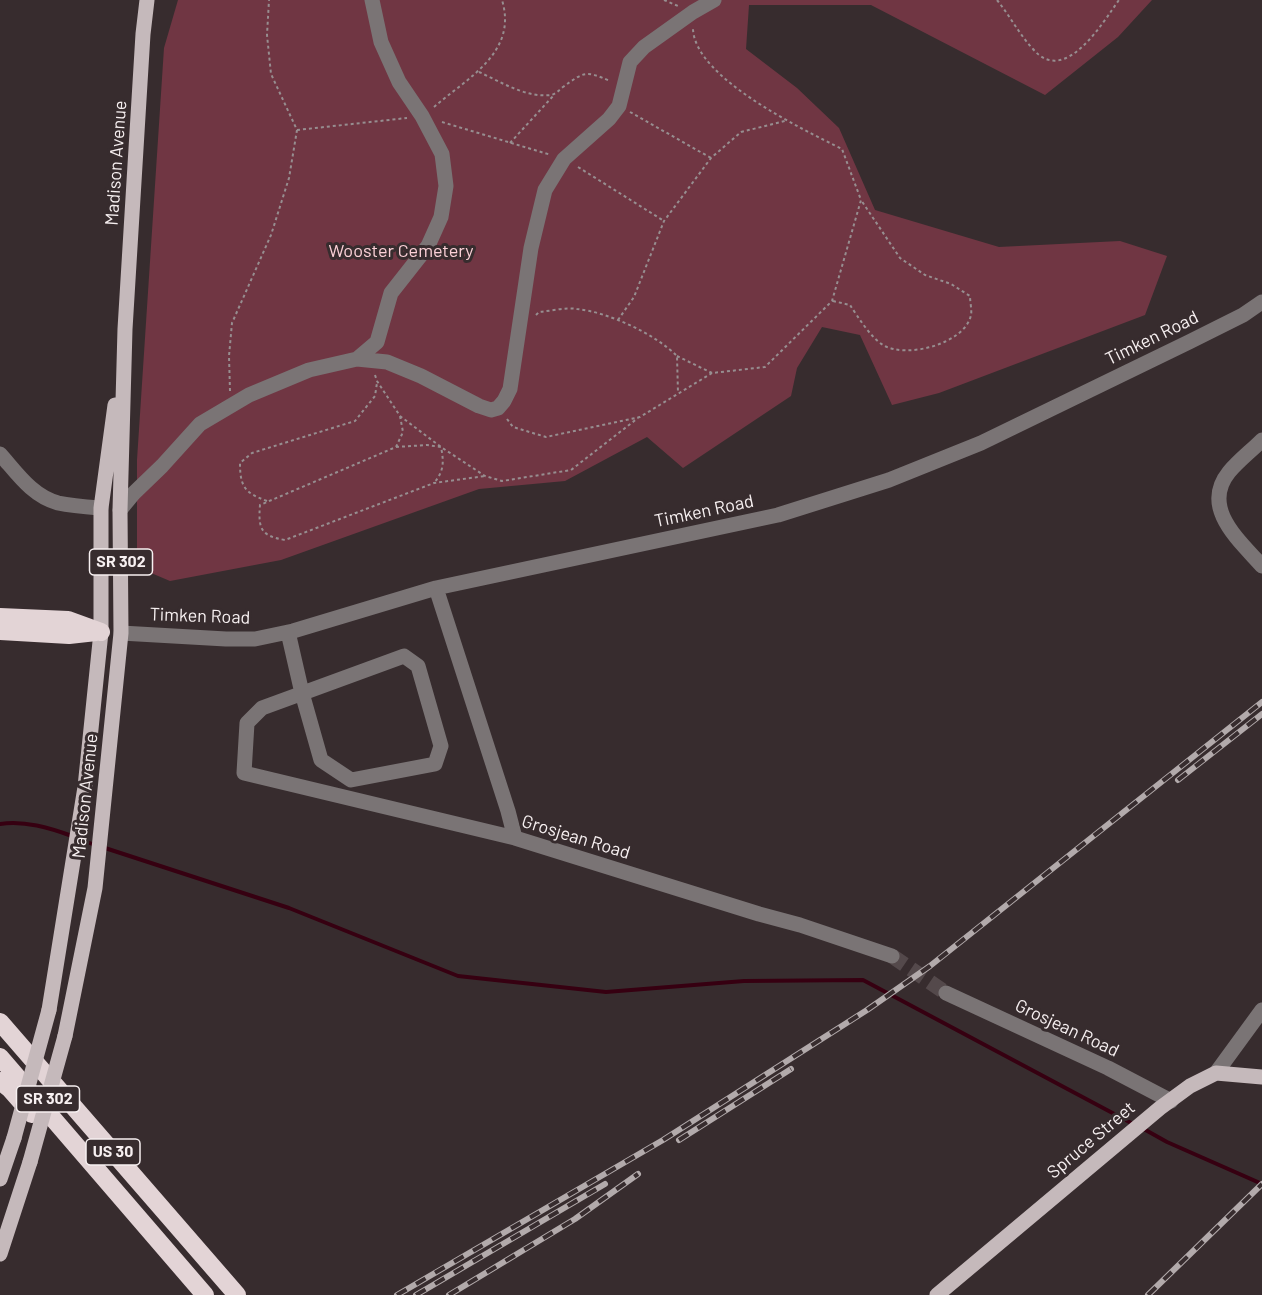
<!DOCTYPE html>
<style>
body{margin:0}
canvas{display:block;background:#372c2e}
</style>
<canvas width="1262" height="1295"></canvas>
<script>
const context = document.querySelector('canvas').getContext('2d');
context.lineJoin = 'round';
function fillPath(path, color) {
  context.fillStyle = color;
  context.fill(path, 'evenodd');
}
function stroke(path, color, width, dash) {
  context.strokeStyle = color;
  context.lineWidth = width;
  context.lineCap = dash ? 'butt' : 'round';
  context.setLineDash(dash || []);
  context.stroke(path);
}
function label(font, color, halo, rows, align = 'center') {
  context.font = font + ' Barlow,sans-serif';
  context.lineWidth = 6;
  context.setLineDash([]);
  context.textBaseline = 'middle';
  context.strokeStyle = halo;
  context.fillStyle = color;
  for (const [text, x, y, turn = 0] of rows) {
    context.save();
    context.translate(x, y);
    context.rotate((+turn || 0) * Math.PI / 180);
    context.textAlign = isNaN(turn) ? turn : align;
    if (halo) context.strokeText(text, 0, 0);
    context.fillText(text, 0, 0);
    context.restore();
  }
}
fillPath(new Path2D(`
 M178,0H1152L1118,37L1045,95L871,5H749L746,49L797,88L839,128L875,210L999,247L1120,241L1167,256L1145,315L939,393L892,405L860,335L822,327L797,368L791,396L683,468L647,437L565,481L479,489L281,560L170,581L137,567V460L164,48Z`), '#703643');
stroke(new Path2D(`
 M0,824C24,820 50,828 72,836
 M79,839L95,845
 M102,847L289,908L458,976L606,992L744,981L863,980L1135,1125
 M1142,1128L1167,1142L1262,1184`), '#360011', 4);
stroke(new Path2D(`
 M892,956L946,993`), '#54494b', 15, [15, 8]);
stroke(new Path2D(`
 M664,0L678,6
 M997,0C1010,16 1019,34 1033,49C1065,87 1103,22 1119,0
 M479,72C501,82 526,98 551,95C556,94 559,90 563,87C584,72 585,70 610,81
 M434,107C467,78 518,53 502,0
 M630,112L711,158
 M442,122L551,155
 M297,130L407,118
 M510,143L554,95
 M578,167L664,221
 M833,301L850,305C858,317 871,338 883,345C906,359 965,344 971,315C972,310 970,302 970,296L951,284L925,275L900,258L861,200
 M536,315L539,312C551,311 565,307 577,309C608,312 655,334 677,356L678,393
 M618,320L634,297L664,221L711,158L741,132L785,121
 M677,356L712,373
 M375,375L377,381L400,416L441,447L485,476L502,481L571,470L638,418
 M230,391L229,356L232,323L271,235L289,178L297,130L271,74L267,35L269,0
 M400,416L403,432L396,447L260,505C258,529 261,536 285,540L434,483L485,476
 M507,419L513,427L546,437L640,417L712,373L765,367L832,301L861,200L842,149C802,129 695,78 693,29
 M396,447L427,445L441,447C444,462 444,471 434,483
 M267,501C245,493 240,487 240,463L252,453L355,421L375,396L377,383`), '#978e90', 2, [3, 3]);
stroke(new Path2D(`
 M357,359L377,342L391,293L428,246L441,217L446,186L442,154L422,116L399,82L381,42L372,0
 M1262,440C1251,451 1238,461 1229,472C1200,508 1240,541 1262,566
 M0,454C17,473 32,496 58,503C72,506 87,507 101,508
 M120,510L134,493L162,466L200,424L249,395L309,370L357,359L387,362L421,376L479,406L491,410L498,408L504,401L510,389L531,248L545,190L564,159L609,119L619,106L630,62L644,47L693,12L714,0
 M436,588L508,811L515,838
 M288,632L302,693L321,760L351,780L435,764L441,746L418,666L404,656L262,708L247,723L244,773L515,838L759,914L800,925L892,956
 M121,633L226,639H255L293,631L436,588L778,515L889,480L981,443L1189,342L1243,315L1262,302
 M946,993L1108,1068L1171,1101
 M1216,1073L1262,1010`), '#7a7475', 15);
stroke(new Path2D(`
 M49,1010L85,787L101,632V508L115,405
 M65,1036L95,888L121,633L120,510L125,329L143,34L147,0
 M0,1179L14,1138
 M0,1254L30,1162
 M937,1295L1160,1108L1190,1086L1216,1073L1262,1077`), '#c5b9bb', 15);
stroke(new Path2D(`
 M0,617L68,620L101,632
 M0,631L69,635L96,632
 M0,1022L237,1295
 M0,1057L205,1295
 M0,1081L10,1089L32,1114`), '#e3d4d6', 18);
const rail = new Path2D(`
 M1178,780L1262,714
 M679,1140L791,1069
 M397,1295L663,1140L867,1010L930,966L1262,702
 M416,1295L605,1184
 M449,1295L575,1219L638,1174
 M1148,1295L1262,1184`);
stroke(rail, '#b2aaab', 6);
stroke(rail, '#372c2e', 4, [11]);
stroke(new Path2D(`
 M14,1138L49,1010
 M30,1162L65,1036`), '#c5b9bb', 15);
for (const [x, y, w] of [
 [121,562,63],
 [48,1099,63],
 [113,1152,54]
]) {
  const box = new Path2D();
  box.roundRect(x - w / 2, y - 13, w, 26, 4.5);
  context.fillStyle = '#372c2e';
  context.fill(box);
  stroke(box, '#f7f0f1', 1.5);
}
label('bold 16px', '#f7f0f1', null, [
 ["SR 302",121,562],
 ["SR 302",48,1099],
 ["US 30",113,1152]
]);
label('18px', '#f7f0f1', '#372c2e', [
 ["Madison Avenue",116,163,-86],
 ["Timken Road",1152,338,-26],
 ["Timken Road",704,511,-12],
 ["Timken Road",200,616,2],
 ["Madison Avenue",85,796,-84],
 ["Grosjean Road",576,837,17],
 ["Grosjean Road",1067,1028,25],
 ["Spruce Street",1091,1140,-40]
]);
label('18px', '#fcd1d8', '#372c2e', [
 ["Wooster Cemetery",401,251]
]);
</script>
